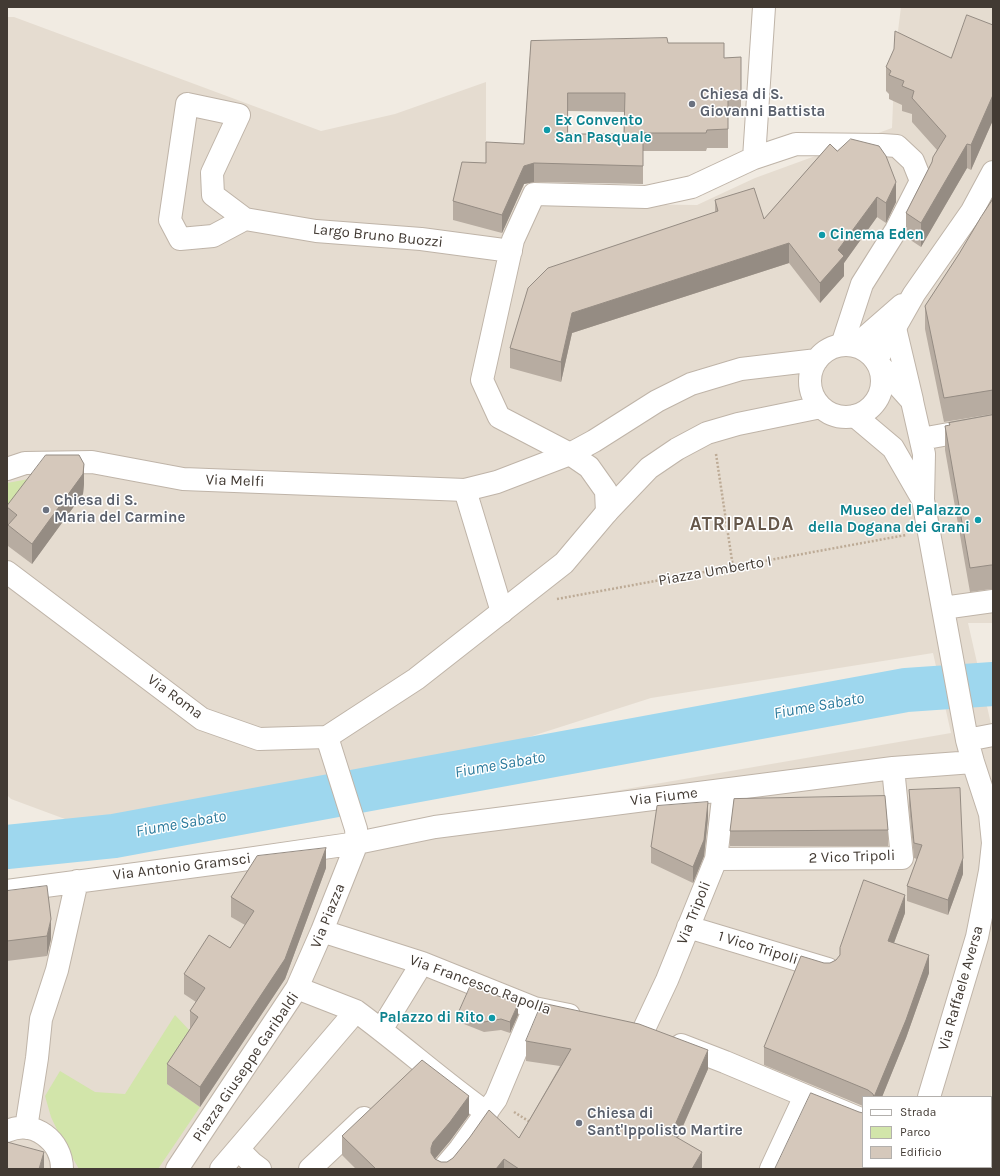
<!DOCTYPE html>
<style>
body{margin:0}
#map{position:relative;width:1000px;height:1176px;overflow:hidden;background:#f1ebe2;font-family:Karla,sans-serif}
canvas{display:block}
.frame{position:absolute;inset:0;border:8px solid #423a33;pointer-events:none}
.legend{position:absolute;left:862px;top:1096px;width:130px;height:72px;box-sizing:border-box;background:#fff;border:1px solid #b3b0ad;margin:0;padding:5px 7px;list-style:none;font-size:12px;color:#423a33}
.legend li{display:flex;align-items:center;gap:8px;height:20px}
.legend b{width:20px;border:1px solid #b3b0ad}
</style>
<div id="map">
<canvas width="1000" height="1176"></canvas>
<div class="frame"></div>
<ul class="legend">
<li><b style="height:5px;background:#fff"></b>Strada</li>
<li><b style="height:11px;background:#d2e5aa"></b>Parco</li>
<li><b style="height:11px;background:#d5c8bb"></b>Edificio</li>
</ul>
</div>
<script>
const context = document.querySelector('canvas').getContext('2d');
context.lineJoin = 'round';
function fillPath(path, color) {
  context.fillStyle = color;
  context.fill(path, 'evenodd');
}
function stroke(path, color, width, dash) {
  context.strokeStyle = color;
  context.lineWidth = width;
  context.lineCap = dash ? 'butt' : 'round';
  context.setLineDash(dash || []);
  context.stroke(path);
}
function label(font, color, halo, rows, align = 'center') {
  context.font = font + ' Karla,sans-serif';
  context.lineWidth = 3;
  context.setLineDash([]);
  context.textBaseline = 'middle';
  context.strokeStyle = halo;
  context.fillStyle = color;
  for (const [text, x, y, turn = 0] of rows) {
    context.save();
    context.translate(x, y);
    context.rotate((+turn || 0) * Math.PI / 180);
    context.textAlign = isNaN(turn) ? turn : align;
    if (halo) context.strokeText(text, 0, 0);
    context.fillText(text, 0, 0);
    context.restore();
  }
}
fillPath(new Path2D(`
 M901,7H993V623H968L991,724H993V1169H7V881L342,838L951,733L933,653L651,698L379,785L73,822L11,799L7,795V17H14L321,131L395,114L486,82V160L524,184V203L697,205L755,178L892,128L895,55ZM863,1097H991V1167H863Z`), '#e5dcd0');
fillPath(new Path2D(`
 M45,476L7,526V483Z
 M175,1015L190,1031L167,1084L200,1107L158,1169H79L60,1136L51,1117L45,1096L60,1071L95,1092L125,1094Z`), '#d2e5aa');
stroke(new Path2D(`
 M7,847L114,836L906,690L993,684`), '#9ed7ee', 44);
const minor = new Path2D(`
 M754,158L796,144L882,145L897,146L913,161L921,181L896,230L862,284L842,345
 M245,219L213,236L180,239L170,220L187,104L239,115L212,173L213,195L245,219L316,231L421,239L511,251
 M895,328L912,400
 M876,361L912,401L924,454L923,500L967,740L973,762L990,814L993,843L990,871L977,937L929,1097
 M855,416L893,448L923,500
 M921,439L993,426
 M465,490L502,612
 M607,512L606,491L589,467L570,454L499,417L482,380L513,240L534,194L646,197L692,187L754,158L764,7
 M943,608L993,601
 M967,740L993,735
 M716,859L902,858L893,768
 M7,891L234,861L357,843L435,827L893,768L973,762
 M688,927L828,969
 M322,931L422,963L534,1008L569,1015
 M356,1011C401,1044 442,1081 487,1113
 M381,1030L422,963
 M643,1031L667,980L716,859L724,790
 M681,1045L725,1062L863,1120
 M26,1128L37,1058L41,1019L57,970L77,881
 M7,1131C34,1119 62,1141 62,1169
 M238,1149L252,1163L260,1169
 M177,1169L297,988L322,931L357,843L356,829L327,737
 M221,1169L356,1011L297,988
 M310,1169L364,1118
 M443,1169L460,1149L496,1099L534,1008
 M771,1169L805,1096`);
const tertiary = new Path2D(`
 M810 381a36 36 0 1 1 72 0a36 36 0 1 1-72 0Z
 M855,346L902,305
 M876,361L914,294L972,211L993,172
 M7,469L25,463L92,462L183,479L465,490L497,482L570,454L594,441L657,401L691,384L741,369L817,360
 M7,572L202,719L259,739L327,737L416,679L564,563L607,512L649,468L677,449L707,433L738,424L821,407`);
stroke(minor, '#bfb4a8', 24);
stroke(tertiary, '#bfb4a8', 24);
stroke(new Path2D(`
 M716,454L733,567
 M557,599L906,535
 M514,1112L530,1122`), '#bdab96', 2.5, [2, 2]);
stroke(minor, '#fff', 22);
stroke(tertiary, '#fff', 22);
fillPath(new Path2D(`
 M993,25V120L971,170L967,168L921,247L906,237V213L932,162L937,150L912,122V114L902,111V105L889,99V94L886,91V67L951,58Z
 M531,41L668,43L724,58L741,57V114L728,115V148H707L706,151H643V184L534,182L524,184L502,233L453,220V201L486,163L524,144ZM568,111L625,112L624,134H568Z
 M830,144L896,202L886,223L877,217L844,263V276L820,303L789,263L572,333L561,382L510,368V348L715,212V200L764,219Z
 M993,199V414L944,422L925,329V306L959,254Z
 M993,415V589H991L970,592L945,450V426H949V423Z
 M84,484L83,494L32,564L8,546V528L7,527V506Z
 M909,790L963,874L948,915L907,901V886L917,859L914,858L909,806Z
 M708,818L704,856L693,883L651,863V847Z
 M888,830V846H730V831Z
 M326,868L285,979L200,1107L167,1084V1064L190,1029V1011L196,1002L184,994V974L230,948L245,925L231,917V897Z
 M7,891L51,939L47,956L7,961Z
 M905,913L894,943L929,973L906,1038L882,1097H863V1106L764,1065V1047L824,963H830L836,960Z
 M459,1012L518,1015L510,1033L501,1030L484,1032L459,1022Z
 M526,1041L708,1069L678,1138L702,1169H356L342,1155V1136L469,1115L450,1141L435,1159L441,1162H447L519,1138L560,1066L526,1061Z`), '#b7aca1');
fillPath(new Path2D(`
 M993,95V120L971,170V145Z
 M967,144V168L921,247V223Z
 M534,163V182L524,184L502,233V215L524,166Z
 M896,182V202L886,223V203Z
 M877,197V217L844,263V276L820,303V283L838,250Z
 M789,243V263L572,333L561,382V362L572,313Z
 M84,464V484L83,494L32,564V544Z
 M708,802V818L704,856L693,883V867Z
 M326,848V868L285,979L200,1107V1087Z
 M963,858V874L948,915V900Z
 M905,895V913L888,959V941Z
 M51,919V939L47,956V936Z
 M929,955V973L906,1038L882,1097H874Z
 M518,1004V1015L510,1033V1022Z
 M708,1050V1069L671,1153V1134Z
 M469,1096V1115L450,1141L433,1161L431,1167V1148L433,1142Z
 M44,1152V1169H39Z
 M702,1152V1169H692Z
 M504,1159V1169H496Z`), '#958c83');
const building = new Path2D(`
 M967,15L993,25V95L971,145L967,144L921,223L906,213L932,162L933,157L946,136L912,98L914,91L902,86L904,81L889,75L891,71L886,67L894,49L895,31L951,58Z
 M667,38L668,43H724V58L741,57V96H728V129L707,130L706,133H643V166L534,163L524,166L502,215L453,201L462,162L486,163V142L524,144L531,41ZM568,93H625L624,134H568Z
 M851,139L879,146L886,156L896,182L886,203L877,197L838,250L844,256L820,283L789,243L572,313L561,362L510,348L528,288L548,268L718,211L715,200L754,188L764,219L830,144L837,151Z
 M993,199V390L944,398L925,306L959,254L981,217Z
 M993,415V565H991L970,568L945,426L950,425L949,423Z
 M46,455H79L84,464L83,474L32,544L8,525L17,515L7,507V506Z
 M960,788L963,858L948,900L907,886L922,845L914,843L909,790Z
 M885,796L888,830L730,831L734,799Z
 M708,802L704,840L693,867L651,847L657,806Z
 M326,848L285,959L200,1087L167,1064L198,1017L190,1011L205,988L184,974L209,935L230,948L254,911L231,897L257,856Z
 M864,880L905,895L888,941L929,955L906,1020L874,1097L873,1094L868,1090L764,1047L801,956L824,963H830L836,960L840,955V948Z
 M47,886L51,919L47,936L7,941V891Z
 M471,985L518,1004L510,1022L501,1019L484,1022L459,1012Z
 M542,1003L639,1024L708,1050L671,1134L702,1152L692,1169H519L504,1159L496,1169H376L342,1136L422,1060L469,1096L450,1122L433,1142L431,1148V1153L435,1159L441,1162H447L453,1158L470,1137L489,1110L519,1138L571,1049L526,1041Z
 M811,1093L859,1112L863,1113V1167H952L954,1169H775Z
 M7,1142L44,1152L39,1169H7Z`);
fillPath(building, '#d5c8bb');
stroke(building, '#958c83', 1);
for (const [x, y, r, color] of [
 [692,104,4,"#6b7280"],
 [547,130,4,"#0f9aa8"],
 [822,235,4,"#0f9aa8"],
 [46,510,4,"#6b7280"],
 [978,520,4,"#0f9aa8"],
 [492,1018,4,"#0f9aa8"],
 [579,1123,4,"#6b7280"]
]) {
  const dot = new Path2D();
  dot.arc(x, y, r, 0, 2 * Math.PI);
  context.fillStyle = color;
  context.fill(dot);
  stroke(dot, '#fff', 1.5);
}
label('bold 15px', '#5b616d', '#fff', [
 ["Chiesa di S.",700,95],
 ["Giovanni Battista",700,112],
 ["Chiesa di S.",54,501],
 ["Maria del Carmine",54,518],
 ["Chiesa di",587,1114],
 ["Sant'Ippolisto Martire",587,1131]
], 'left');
label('bold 15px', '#0d838f', '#fff', [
 ["Ex Convento",555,121],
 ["San Pasquale",555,138],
 ["Cinema Eden",830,235],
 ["Museo del Palazzo",970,511,"right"],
 ["della Dogana dei Grani",970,528,"right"],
 ["Palazzo di Rito",484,1018,"right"]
], 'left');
label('15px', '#423a33', '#fff', [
 ["Largo Bruno Buozzi",378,236,6],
 ["Via Melfi",235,481,2],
 ["Piazza Umberto I",715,571,-10],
 ["Via Roma",175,697,36],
 ["Via Fiume",664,797,-7],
 ["2 Vico Tripoli",852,857,-2],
 ["Via Antonio Gramsci",182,867,-7],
 ["Via Tripoli",694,913,-68],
 ["Via Piazza",328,916,-68],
 ["1 Vico Tripoli",758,948,17],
 ["Via Francesco Rapolla",480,985,20],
 ["Via Raffaele Aversa",961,988,-74],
 ["Piazza Giuseppe Garibaldi",246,1067,-56]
]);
label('italic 16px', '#2b7a9c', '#fff', [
 ["Fiume Sabato",819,706,-10],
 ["Fiume Sabato",500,765,-10],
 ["Fiume Sabato",181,824,-10]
]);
context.letterSpacing = '1px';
label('bold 19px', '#65574a', '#fff', [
 ["ATRIPALDA",742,525]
]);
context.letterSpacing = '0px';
</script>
